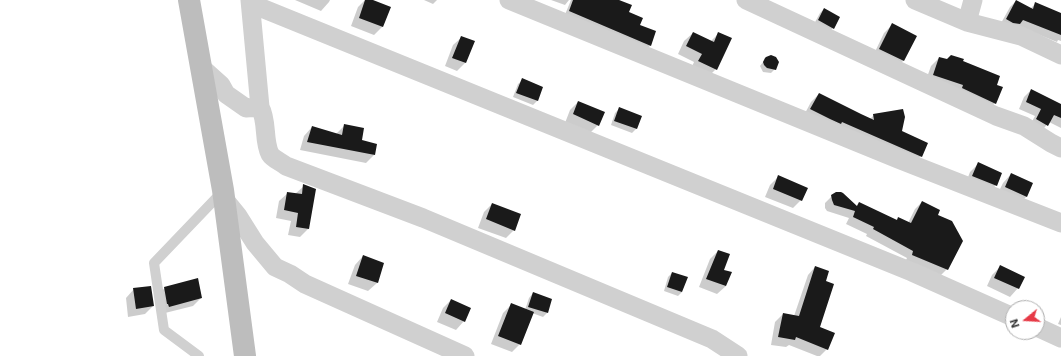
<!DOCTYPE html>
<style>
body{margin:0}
#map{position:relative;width:1061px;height:356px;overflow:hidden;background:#fff;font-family:Inter,sans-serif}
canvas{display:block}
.north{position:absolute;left:1005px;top:300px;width:40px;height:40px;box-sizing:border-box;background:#fff;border:1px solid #adadad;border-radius:50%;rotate:252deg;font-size:11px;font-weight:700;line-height:16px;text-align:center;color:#333}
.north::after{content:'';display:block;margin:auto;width:14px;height:18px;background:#e63946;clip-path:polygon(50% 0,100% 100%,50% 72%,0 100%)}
</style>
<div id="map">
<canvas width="1061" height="356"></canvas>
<div class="north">N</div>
</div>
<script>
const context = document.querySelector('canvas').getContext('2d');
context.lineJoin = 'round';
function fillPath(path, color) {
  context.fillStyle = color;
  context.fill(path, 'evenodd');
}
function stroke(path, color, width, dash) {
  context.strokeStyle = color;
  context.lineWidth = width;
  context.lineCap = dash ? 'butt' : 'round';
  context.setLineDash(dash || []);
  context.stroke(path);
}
fillPath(new Path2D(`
 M295,0H330L329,2L321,11Z
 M365,0H369L383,26L374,35L351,26L358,7Z
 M424,0H437L433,4Z
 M551,0H569L565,5Z
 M571,0H620L628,13L639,26L650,46L644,51L564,17Z
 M1016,1L1030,9L1035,4L1061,14V41L1058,40L1057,42L1017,26L1000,25L1010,7Z
 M824,9L833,28L829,32L814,24L820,13Z
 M893,24L903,61L895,69L872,58L884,33Z
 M693,33L711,41L719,33L716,69L708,77L691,69L694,62L678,54L684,41Z
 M462,37L465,63L457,71L445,66L453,45Z
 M767,57L775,69L771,73L763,72L760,66Z
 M939,58L947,60L962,62L995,85V103L987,112L925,83L931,66Z
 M523,80L542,88L537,101L533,105L513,97L518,84Z
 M1031,90L1061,105V128L1049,122L1040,133L1029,127L1035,116L1019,109L1024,97Z
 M819,94L870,119L874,115L901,132L921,156L913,164L803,117L811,102Z
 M578,102L598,125L590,133L565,123L570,110Z
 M619,109L640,117L636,129L632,133L611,125L615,113Z
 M345,125L374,155L366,163L300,150L304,136L312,127L336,134Z
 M979,163L996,185L988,194L965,185L970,172Z
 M1011,174L1032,184L1026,197L1018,205L997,195L1003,183Z
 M779,176L801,200L793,208L765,197L770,185Z
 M304,186L308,229L300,237L288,235L291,221L276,218L279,201L288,193L295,194Z
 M832,196L856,207L859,203L896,220L899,218L908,223L915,209L922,202L936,215L947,269L940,276L905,262L907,258L866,236L867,234L846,224L849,218L827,211L825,208V203Z
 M492,204L514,230L506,238L478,228L484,212Z
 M718,251L723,270L726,286L717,294L699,287L710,259Z
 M363,256L383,263L377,283L368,291L348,284L355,265Z
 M815,267L824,282L818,328L827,349L820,356H817L789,345L786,347L771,345L775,322L783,314L794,316L808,275Z
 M1000,267L1018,288L1010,297L987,286L992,275Z
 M672,273L682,292L678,296L664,291L668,277Z
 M165,288L201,298L193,306L161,314L156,296Z
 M134,289L153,306L145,314L128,317L126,298Z
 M533,293L547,313L543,317L532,313L520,344L512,352L491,344L503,313L512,304L525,310L529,298Z
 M451,300L469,308L464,321L456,330L437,322L443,308Z
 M1061,317V325L1058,324Z`), '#0003');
fillPath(new Path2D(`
 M365,0H373L391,7L383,27L359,18Z
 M573,0H619L632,5L629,12L643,18L640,25L656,31L651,46L569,11Z
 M1016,0L1033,9L1035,2L1061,13V35L1023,20L1020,24L1013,23L1006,19Z
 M824,8L840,17L834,29L818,20Z
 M892,23L917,36L904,61L879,49Z
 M693,32L714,42L718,32L732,38L717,70L698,61L702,54L686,46Z
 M461,36L475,41L466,63L452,58Z
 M771,55L776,57L779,62L776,70L767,68L764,65L763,62L765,58L766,57Z
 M951,55L964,59L963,61L1000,76L997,85L1003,87L996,104L962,88L963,85L933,75L939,57L947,59Z
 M522,78L543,87L538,101L516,93Z
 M1031,89L1061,104V118L1054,115L1048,126L1036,119L1041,109L1026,102Z
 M819,93L861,114L874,120L873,114L903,109L905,117L902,131L928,143L922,157L842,122L841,124L830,119L810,109Z
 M578,101L605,112L599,126L573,114Z
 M619,107L642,116L637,129L614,121Z
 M344,124L364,128L362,140L377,144L375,155L307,142L312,126L342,135Z
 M978,162L1002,173L997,186L972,176Z
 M1011,173L1033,183L1027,197L1005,187Z
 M778,175L808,188L802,201L773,189Z
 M303,184L316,189L309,229L296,227L298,213L284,210L287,192L302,194Z
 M836,192H841L843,193L857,206L859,202L897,220L898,217L911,223L922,201L940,210L938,215L952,221L963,241L948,270L912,255L913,251L873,229L874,227L853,217L855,211L834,205L832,200L831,195Z
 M492,203L521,214L515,231L486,219Z
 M718,250L730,254L724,270L732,272L726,286L706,279Z
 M363,255L384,263L378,283L356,276Z
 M1000,265L1025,277L1019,289L994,278Z
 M815,266L829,271L826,281L834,284L820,327L835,333L828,350L796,337L795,340L778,337L783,313L799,316Z
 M672,272L688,277L682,292L667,287Z
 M198,278L202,298L169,307L168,304H167L164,287Z
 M151,286L154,306L136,309L133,288Z
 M533,292L552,299L548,313L528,307Z
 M451,299L471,308L465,322L445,313Z
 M511,303L534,312L521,345L498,336Z`), '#1a1a1a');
stroke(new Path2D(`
 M199,356L164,330L154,263L222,192`), '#d0d0d0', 10);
stroke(new Path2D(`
 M250,0L260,107
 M253,0L259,7L912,272L1013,317
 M509,0L898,159L1061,223
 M746,0L996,116L1024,126L1051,143L1061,148
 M915,0L967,22L1021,36L1061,55
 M967,22L973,0
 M201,67L221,85L226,94L246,108L260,107C268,122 263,140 270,154C273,159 281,162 286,166L423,218L712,339L738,356
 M225,200L238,216L255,243L275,267L290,274L305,284L465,356
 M1037,327L1061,338`), '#d0d0d0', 19);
stroke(new Path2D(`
 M189,0L223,190L245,356`), '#bdbdbd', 22);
</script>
